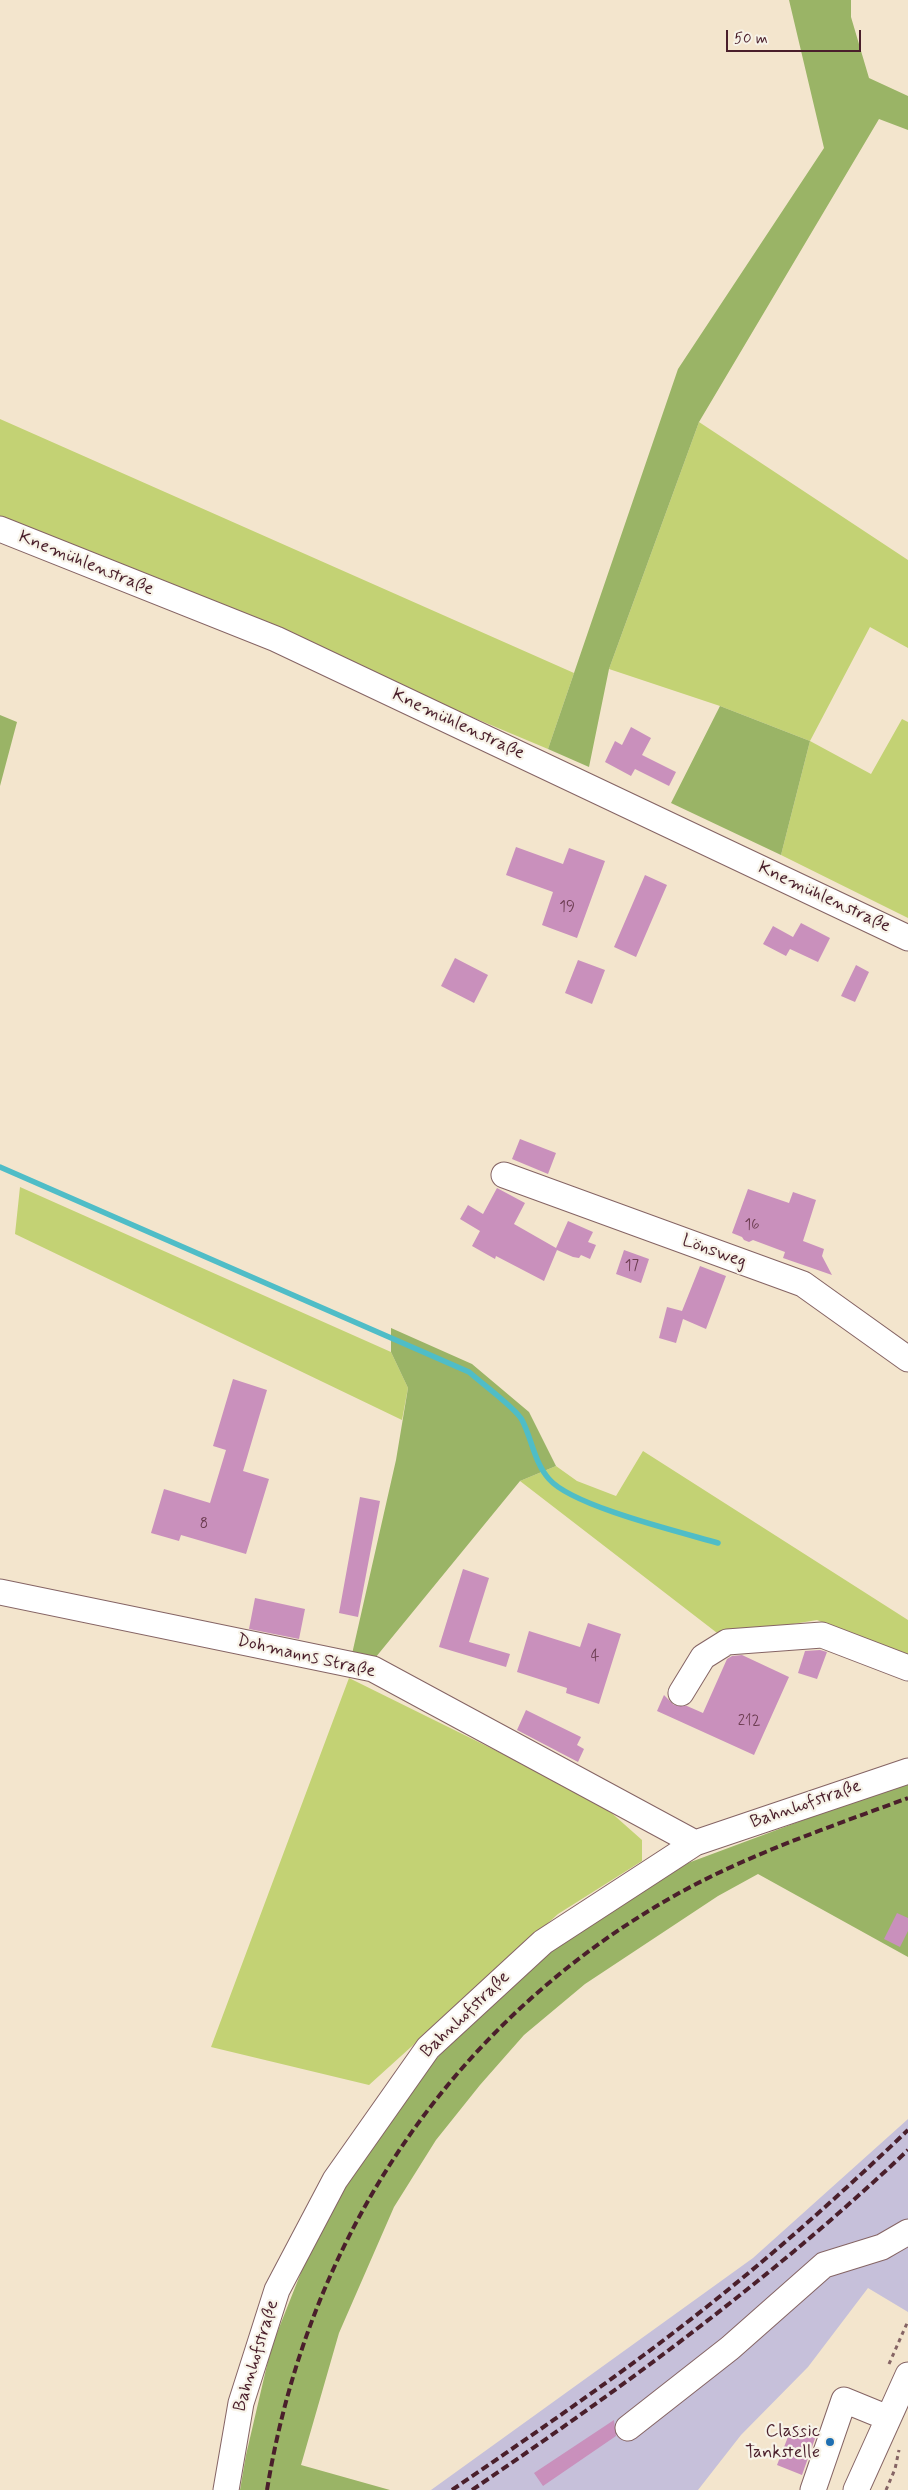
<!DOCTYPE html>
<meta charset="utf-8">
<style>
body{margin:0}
#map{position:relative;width:908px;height:2490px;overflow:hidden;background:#f3e5cd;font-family:Mynerve,sans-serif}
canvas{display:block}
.scale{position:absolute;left:726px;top:30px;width:135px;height:22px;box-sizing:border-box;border:2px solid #4a1f2b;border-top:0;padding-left:6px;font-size:15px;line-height:18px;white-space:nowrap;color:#4a1f2b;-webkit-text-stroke:4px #f7f3e8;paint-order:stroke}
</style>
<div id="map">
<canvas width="908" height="2490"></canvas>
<div class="scale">50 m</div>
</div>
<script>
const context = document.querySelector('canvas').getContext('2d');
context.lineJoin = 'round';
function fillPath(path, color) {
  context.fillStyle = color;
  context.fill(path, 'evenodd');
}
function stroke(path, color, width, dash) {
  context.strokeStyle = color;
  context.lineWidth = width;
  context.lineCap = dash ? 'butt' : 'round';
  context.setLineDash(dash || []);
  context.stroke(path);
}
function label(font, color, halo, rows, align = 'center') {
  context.font = font + ' Mynerve,sans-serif';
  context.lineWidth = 4.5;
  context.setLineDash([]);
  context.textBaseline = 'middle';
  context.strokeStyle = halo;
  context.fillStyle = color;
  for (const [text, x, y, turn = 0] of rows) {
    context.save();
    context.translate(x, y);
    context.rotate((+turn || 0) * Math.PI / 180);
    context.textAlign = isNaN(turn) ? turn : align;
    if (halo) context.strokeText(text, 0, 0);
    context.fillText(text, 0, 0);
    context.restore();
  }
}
fillPath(new Path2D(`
 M908,2119V2312L868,2288L808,2367L741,2435L698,2490H431L753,2258Z`), '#c6c0da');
fillPath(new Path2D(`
 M0,419L574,673L548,749L0,519Z
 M699,422L908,560V648L870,627L810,741L871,774L902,719L908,722V918L781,855L810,741L720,706L609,669Z
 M20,1187L391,1352L408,1388L402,1420L15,1234Z
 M643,1451L908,1620V1658L817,1620L721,1636L520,1481L556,1466L577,1481L616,1496Z
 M349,1678L598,1801L642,1840V1861L558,1914L369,2085L211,2047Z`), '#c3d274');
fillPath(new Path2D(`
 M789,0H851V17L869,78L908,96V130L879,119L699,422L609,669L589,767L548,749L678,369L824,148Z
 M720,706L810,741L781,855L671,803Z
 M0,715L17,722L0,786Z
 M391,1328L472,1364L529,1412L556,1466L520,1481L371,1663L352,1654L396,1460L408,1388L391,1352Z
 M908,1781V1957L758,1874L718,1896L585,1984L524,2035L480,2085L436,2140L394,2207L339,2333L301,2465L390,2490H240L246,2455L271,2348L304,2265L342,2188L388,2119L436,2059L492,2002L553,1949L688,1863Z`), '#9ab466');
stroke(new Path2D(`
 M0,1167L469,1372C480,1382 517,1409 522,1420C532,1439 534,1462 549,1479C572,1506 680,1532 718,1543`), '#4fbdc7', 5.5);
fillPath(new Path2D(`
 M631,727L651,738L642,755L676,772L669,786L635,769L631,776L605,762L615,741L622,745Z
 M516,847L563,864L569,848L605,861L577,938L542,925L553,892L506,875Z
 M645,875L667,885L636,957L614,947Z
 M801,923L830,938L818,962L790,949L786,956L763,944L773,926L793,937Z
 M455,958L488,975L474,1003L441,986Z
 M578,960L605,970L592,1004L565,993Z
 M856,965L869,972L855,1002L841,996Z
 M520,1139L556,1153L548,1174L512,1159Z
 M497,1188L525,1203L514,1224L556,1248L568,1221L593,1232L588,1242L596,1245L590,1259L581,1255L579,1258L573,1257L557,1250L544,1281L496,1256L495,1259L472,1246L480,1231L460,1219L468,1205L483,1214Z
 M748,1189L789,1203L793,1192L816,1200L803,1241L824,1249L822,1256L832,1275L783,1258L785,1252L753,1240L749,1242L744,1240L742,1237L732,1233Z
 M624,1250L649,1259L641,1283L616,1274Z
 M700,1266L726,1276L706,1329L683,1319L676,1343L659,1338L667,1307L682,1311Z
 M233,1379L267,1390L243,1471L269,1479L246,1554L181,1535L179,1541L151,1533L164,1489L210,1503L226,1450L213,1446Z
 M360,1497L380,1501L358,1617L339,1613Z
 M463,1569L489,1578L469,1642L510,1654L506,1667L439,1647Z
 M255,1598L305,1609L299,1639L249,1629Z
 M588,1623L621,1634L599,1704L566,1693L567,1688L517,1672L529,1631L580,1647Z
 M820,1650L827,1652L817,1679L798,1673L805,1651Z
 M742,1655L789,1677L754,1755L657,1711L664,1695L674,1705L687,1706L703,1713L727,1659L732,1656Z
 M526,1710L581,1737L577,1745L584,1749L578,1762L517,1730Z
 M897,1913L908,1918V1931L900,1947L884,1939Z
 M614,2420L616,2436L543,2486L534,2473Z
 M793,2424L817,2433L802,2475L777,2465Z`), '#c990bc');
const minor = new Path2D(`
 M0,529L276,639L908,938
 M504,1175L803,1284L908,1359
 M0,1592L373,1669L695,1843
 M681,1693L703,1657L727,1642L822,1635L908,1668
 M628,2428L730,2348L824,2265L882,2247L908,2232
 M226,2490L241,2403L277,2290L335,2180L428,2048L543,1942L695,1843L908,1771
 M813,2490L844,2400L888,2418
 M856,2490L908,2375`);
stroke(minor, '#856464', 27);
stroke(new Path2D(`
 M889,2364L908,2321
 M886,2490L895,2469L899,2450`), '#856464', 3, [4, 4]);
stroke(minor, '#fff', 25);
stroke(new Path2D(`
 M267,2490C307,2246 442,2035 655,1907C734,1859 822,1830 908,1798
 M452,2490C528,2438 604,2386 677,2330C758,2268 834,2201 908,2130
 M472,2490C625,2386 774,2277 908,2150`), '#4a1f2b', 4, [8, 4]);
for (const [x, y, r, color] of [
 [830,2442,5,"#1f6fb2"]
]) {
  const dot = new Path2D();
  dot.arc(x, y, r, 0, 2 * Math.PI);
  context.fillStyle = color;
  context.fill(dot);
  stroke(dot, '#f7f3e8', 2);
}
label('15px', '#6a3b4f', null, [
 ["19",567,908],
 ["16",752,1226],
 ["17",632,1267],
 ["8",204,1525],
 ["4",595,1657],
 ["212",749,1722]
]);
label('18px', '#4a1f2b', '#f7f3e8', [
 ["Knemühlenstraße",86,564,22],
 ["Knemühlenstraße",458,725,25],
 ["Knemühlenstraße",824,898,25],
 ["Lönsweg",714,1252,20],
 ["Dohmanns Straße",306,1657,13],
 ["Bahnhofstraße",806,1805,-19],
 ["Bahnhofstraße",466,2015,-44],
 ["Bahnhofstraße",257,2356,-73]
]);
label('18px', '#4a1f2b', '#f7f3e8', [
 ["Classic",820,2432],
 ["Tankstelle",820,2453]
], 'right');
</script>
